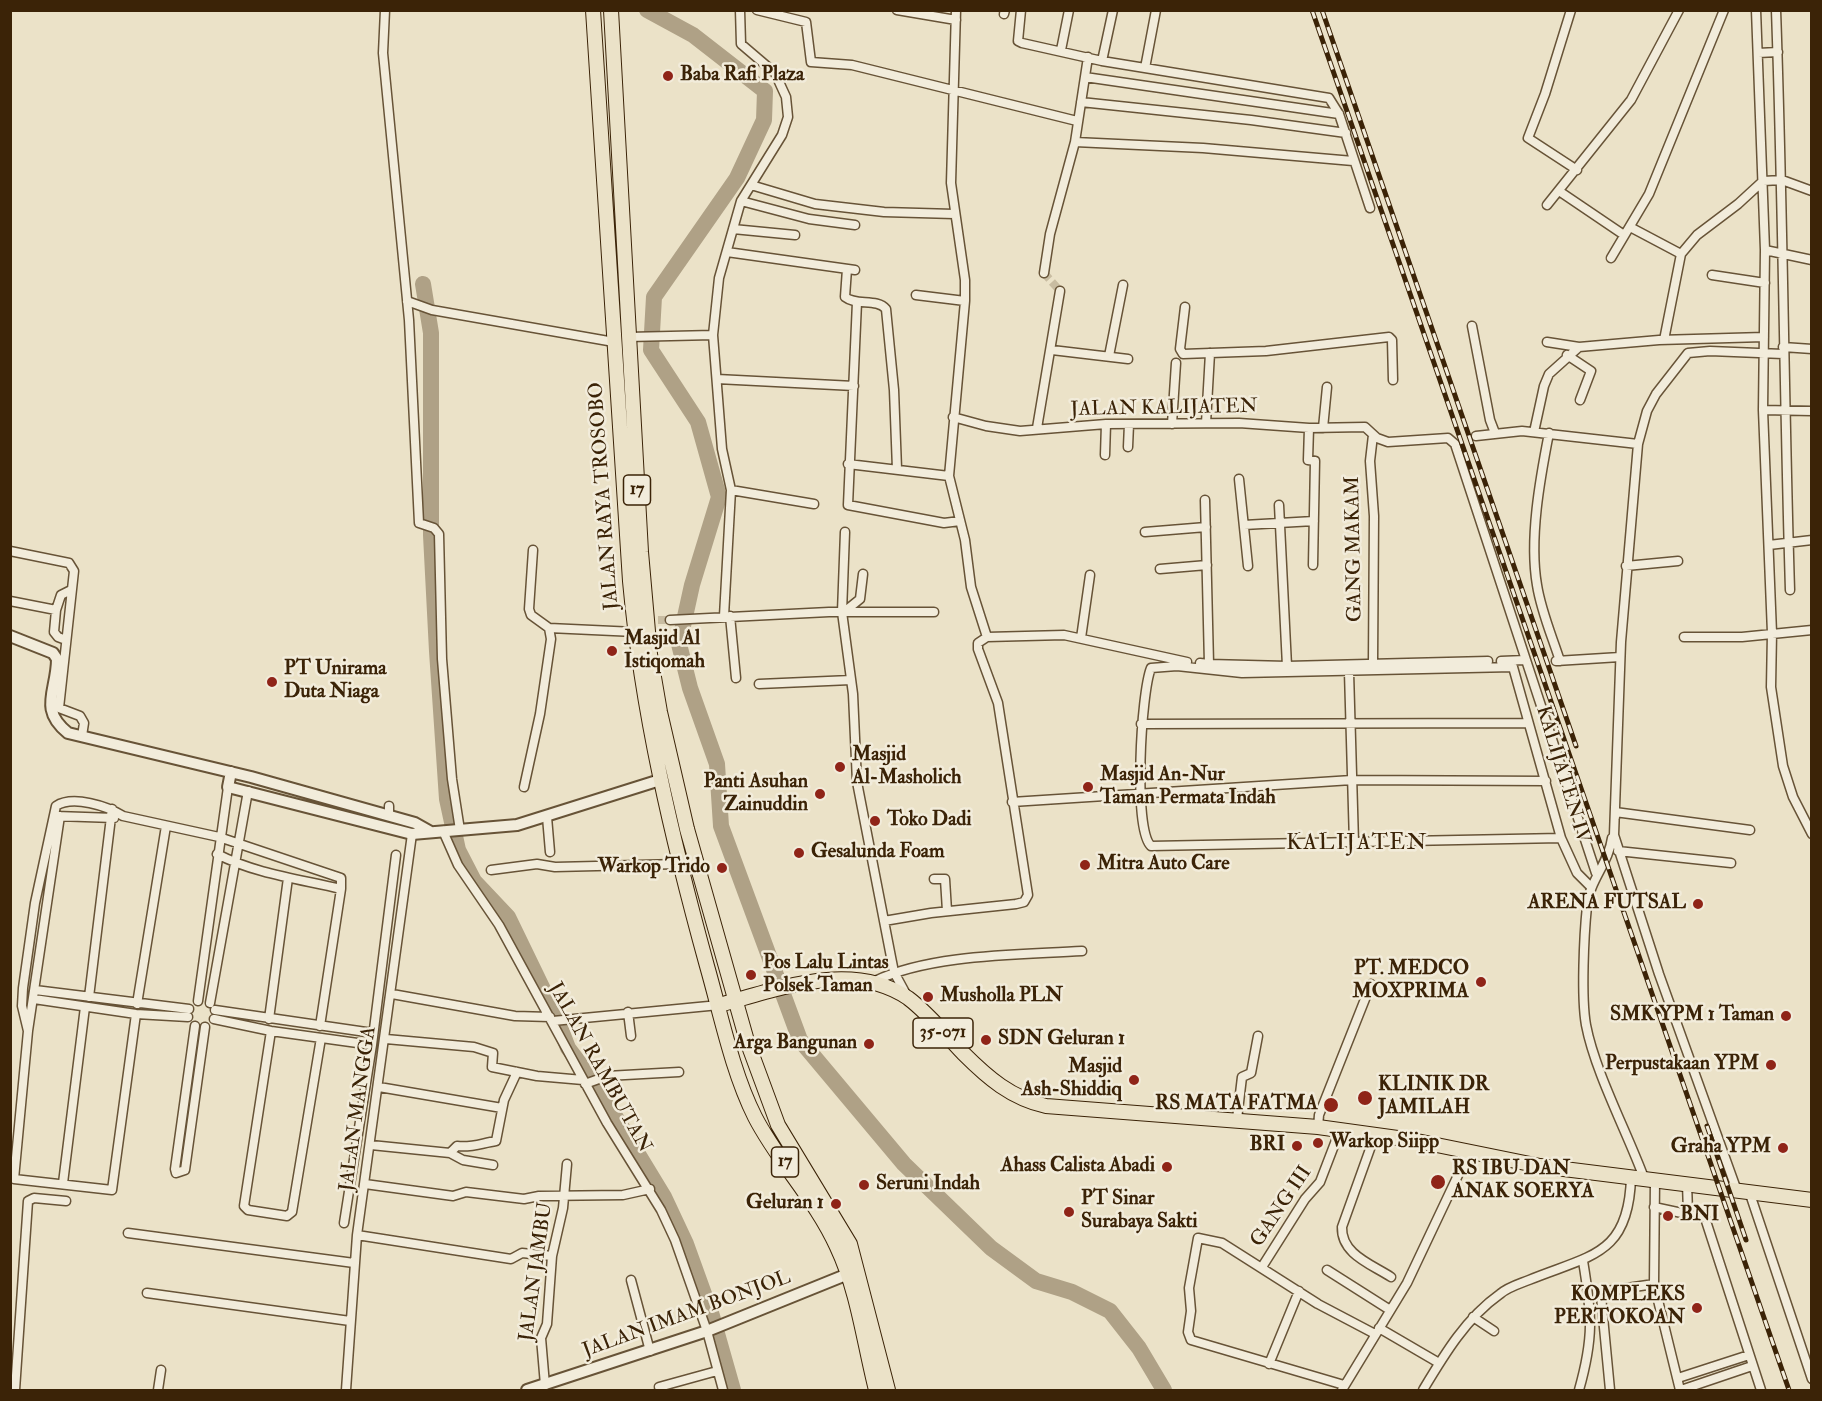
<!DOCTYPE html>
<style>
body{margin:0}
#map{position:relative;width:1822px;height:1401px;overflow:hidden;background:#ebe2c8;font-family:"IM FELL Double Pica",serif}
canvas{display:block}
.frame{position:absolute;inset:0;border:12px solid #3b2307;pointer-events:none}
</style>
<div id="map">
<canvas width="1822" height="1401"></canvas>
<div class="frame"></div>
</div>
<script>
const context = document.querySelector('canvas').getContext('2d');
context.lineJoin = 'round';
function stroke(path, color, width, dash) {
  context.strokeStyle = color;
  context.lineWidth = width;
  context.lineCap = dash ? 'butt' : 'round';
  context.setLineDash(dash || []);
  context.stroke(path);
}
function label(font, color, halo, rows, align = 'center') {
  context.font = font + ' "IM FELL Double Pica",serif';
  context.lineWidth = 5;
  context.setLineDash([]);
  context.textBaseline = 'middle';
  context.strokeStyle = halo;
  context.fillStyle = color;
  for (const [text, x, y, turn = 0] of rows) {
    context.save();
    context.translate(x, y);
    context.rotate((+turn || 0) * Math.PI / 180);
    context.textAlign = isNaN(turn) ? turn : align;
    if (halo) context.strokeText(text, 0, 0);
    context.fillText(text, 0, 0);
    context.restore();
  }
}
stroke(new Path2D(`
 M647,10L693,35L765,91L764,120L737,178L654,297L651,350L698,422L719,497L692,585L679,644L690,688L717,764L721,826L800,1040L904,1164L991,1248L1036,1281L1072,1292L1110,1311L1139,1348L1164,1390
 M423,284L431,333V535L437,651L447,799L458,850L474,881L508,917L554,1012L568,1048L596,1085L664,1197L686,1244L712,1316L733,1390`), '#afa186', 16);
stroke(new Path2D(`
 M1044,273L1060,291
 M658,620H670`), '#c8bca1', 8, [8, 4]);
const minor = new Path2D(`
 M385,10L383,53L409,320L419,523L434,528L439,534L442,659L452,779L460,830
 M757,10L806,22L811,62L852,65L1077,121
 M897,10L956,20
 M1021,10L1018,41L1022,43L1102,61L1329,98L1339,114L1370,208
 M1571,10L1545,94L1528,138L1577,170
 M1756,10L1765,250L1763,410L1772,633L1771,687L1783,766L1793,797L1812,834
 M1776,10C1783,204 1784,397 1790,590
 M1004,14L1005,10
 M1061,50L1069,10
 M1758,53L1778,52
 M1102,61L1113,10
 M1145,68L1156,10
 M1085,77L1339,114
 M1081,102L1251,120L1346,133
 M1075,142L1203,148L1353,161
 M751,185L815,204L884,212L954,214
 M1559,191L1624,235
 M741,201L809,219L855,225
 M1547,205L1631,100L1679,10
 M1630,227L1681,254
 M733,229L795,235
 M1765,250L1812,260
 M727,252L855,270
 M1611,258L1649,194L1724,10
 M847,269L845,297C856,306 877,298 886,309L894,390L897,469
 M1044,273L1050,234L1075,142L1088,57
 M1712,275L1765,283
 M916,295L965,301
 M407,301L432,310L614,342
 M857,302L848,505L944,523L960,521
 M1185,307L1180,349L1183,354L1266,351L1389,337L1392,340L1393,380
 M1472,326L1490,420L1495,433
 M628,337L713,335
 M1664,340L1681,254L1697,235L1738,204L1763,181L1782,180L1812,191
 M1547,342L1579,347
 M1783,347L1812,349
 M1052,350L1128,359
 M1567,355L1591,371L1580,400
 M1109,356L1123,285
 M717,379L854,386
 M1763,410L1812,411
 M953,417L986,426L1020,431L1106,424L1239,423L1309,428L1365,427L1377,438L1388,442L1448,438L1455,444L1596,873
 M1206,423L1210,353
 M1172,424L1176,363
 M1037,428L1060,291
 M1309,428L1308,460L1315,461L1313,565
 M1323,428L1327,387
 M1534,432L1544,386L1549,374L1579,347L1659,340L1764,337
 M1549,433C1540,479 1529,539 1537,585C1541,611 1552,636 1560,661
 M1373,435L1370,461L1374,516L1373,663
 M1476,436L1522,431L1638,444
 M1128,447L1129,424
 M1105,455L1106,424
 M848,464L949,476
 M1239,479L1248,566
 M731,490L814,504
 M1279,505L1287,666
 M1244,525L1314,521
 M845,532L842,612L853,694L857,782L891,957L894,972L907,996
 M1145,532L1206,527
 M1769,545L1812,540
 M10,551L69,563L74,571L59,708L80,716L84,723L82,736
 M1626,566L1678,561
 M1160,569L1207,565
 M10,601L56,610
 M844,612L860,599L863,574
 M724,616L731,490L722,449L713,335L719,278L741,201L782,135L788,117L786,97L775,73L741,44L740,10
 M730,616L736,678
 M670,620L829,612H934
 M549,628L635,632
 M987,637L1064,635L1187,662
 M1684,637H1742L1812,630
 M1081,638L1090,575
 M66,640L58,637L54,632L56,610L61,595L71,590
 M1501,661L1525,660
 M1556,661L1620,657
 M1200,663L1209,664L1205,500
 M1209,664L1287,666L1488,661
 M1349,672L1354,843
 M759,684L851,680
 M1141,724L1527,723
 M524,787L540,714L551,639L549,628L531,615L529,609L533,550
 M1012,802L1352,780L1546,781
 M389,815V806
 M56,816L114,818
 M60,816L28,1031L14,1179L112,1190L136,1014
 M547,817L550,852
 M1615,817V812L1750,830
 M443,831L458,865L499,925L607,1123L661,1210L675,1240L707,1331L723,1390
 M1561,838L1151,846C1133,829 1141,693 1151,668L1177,666L1242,673L1513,667L1561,838L1577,873L1590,886
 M1612,838C1609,863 1589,881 1587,906C1584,935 1581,997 1586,1025C1595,1072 1627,1132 1644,1178
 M1618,851L1731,863
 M491,870L537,864L555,867L679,864
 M934,879H945L947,911
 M884,921L931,913L1016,904L1024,902L1028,895L998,703L978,649V643L987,637L971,587L965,540L949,476L965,301V280L951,183L956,10
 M875,981C931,954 1019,955 1082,951
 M35,990L189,1009
 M392,994L515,1016L550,1017
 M89,997L112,809
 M34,999L136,1014L188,1017
 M198,1001L228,787
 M210,1003L248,791
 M137,1004L166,826
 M215,1010L373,1033
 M628,1012L631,1036
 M214,1019L271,1031L372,1045
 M269,1019L288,878
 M553,1021L719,1005
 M195,1026L175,1169L176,1173L185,1170L205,1027
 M320,1026L341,889
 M28,1031L22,1006L23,988L35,903L56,806C73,795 107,806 123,816L219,837L341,878V889C299,879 256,874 217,854
 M271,1031L244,1206L248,1210L287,1216L292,1212L321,1038
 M386,1039L474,1047L493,1053L492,1067L537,1076L583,1080
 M585,1084L607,1076L679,1072
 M379,1087L502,1108
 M1237,1119L1242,1077L1251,1073L1258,1036
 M1318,1127L1319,1115L1371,984
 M1375,1135L1342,1227C1341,1254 1371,1264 1391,1277
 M371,1145L450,1153L457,1146C472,1148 482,1143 496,1141L504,1100L517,1072
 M450,1153L463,1160L493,1165
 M1655,1180L1654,1284L1680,1390
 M63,1183L85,1007
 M1687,1183L1688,1213
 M365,1184L453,1196L466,1192L524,1199L539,1196L623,1195L650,1189
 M1736,1188L1659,974L1614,835L1621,642L1638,444L1647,411L1656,394L1688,353L1710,351L1783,354
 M1749,1191L1812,1379
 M1654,1207L1705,1218L1761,1390
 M344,1223L372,1045L396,855
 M128,1233L354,1263
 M357,1235L511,1259L522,1253L552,1256
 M1262,1267L1305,1199L1320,1182L1340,1130
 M1327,1270L1390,1310
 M631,1280L650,1351
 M147,1293L350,1321
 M1473,1317L1494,1331
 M1379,1328L1439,1363
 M1269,1364L1299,1291
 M1678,1378L1749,1355
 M545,1385L541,1338L547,1324L552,1256L563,1208L567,1164
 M1344,1385L1191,1340L1188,1332L1191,1311L1189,1288L1198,1238L1222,1243L1318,1304L1375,1334
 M659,1387L717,1371
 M15,1390L28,1201L34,1198L66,1201
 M158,1390L161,1370
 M346,1390L357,1235L412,834
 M1342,1390L1407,1283L1469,1152
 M1423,1390C1444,1355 1466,1318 1500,1294C1508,1287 1519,1284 1529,1280C1590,1255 1629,1256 1631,1177
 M1579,1390C1594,1337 1592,1315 1583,1261
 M1610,1390L1601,1296L1607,1291L1654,1284
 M1681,1390L1752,1366`);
const tertiary = new Path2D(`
 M10,636L53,653L57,659C57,691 38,709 68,733L251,777L415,823L431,832
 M231,772L228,787L412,834L517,825L660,780
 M527,1390L707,1331L853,1272`);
const primary = new Path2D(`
 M719,1005C778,989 852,960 908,998C928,1013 946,1035 963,1053C988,1078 1011,1098 1046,1106L1318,1127L1412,1140L1540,1166L1812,1200`);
const trunk = new Path2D(`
 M593,10L630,581C642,712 672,839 707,966C721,1015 732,1071 755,1117C778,1162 816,1200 837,1247C858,1291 864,1343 876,1390
 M611,10L641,552L650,654L660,712L687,829L747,1041L778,1125L850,1244L888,1390`);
stroke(minor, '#675337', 11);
stroke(tertiary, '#675337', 14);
stroke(primary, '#3b2307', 16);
stroke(trunk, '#3b2307', 16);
stroke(minor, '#f2ecdb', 8);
stroke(tertiary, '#f2ecdb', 10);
stroke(primary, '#ebe2c8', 14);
stroke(trunk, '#ebe2c8', 14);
const rail = new Path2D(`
 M1312,10L1789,1390
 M1322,10L1576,746
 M1707,1126L1746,1240`);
stroke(rail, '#3b2307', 5);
stroke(rail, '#f2ecdb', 3, [9]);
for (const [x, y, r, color] of [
 [668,76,6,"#8f2418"],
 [612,651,6,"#8f2418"],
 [272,682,6,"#8f2418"],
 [840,767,6,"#8f2418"],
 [1088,787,6,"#8f2418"],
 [820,794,6,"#8f2418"],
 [875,821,6,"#8f2418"],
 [799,853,6,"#8f2418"],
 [1085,865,6,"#8f2418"],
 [722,868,6,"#8f2418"],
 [1698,904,6,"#8f2418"],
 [751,975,6,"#8f2418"],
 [1481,982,6,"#8f2418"],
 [928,997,6,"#8f2418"],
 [1786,1016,6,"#8f2418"],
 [986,1040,6,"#8f2418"],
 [869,1044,6,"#8f2418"],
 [1771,1065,6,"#8f2418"],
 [1134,1080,6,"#8f2418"],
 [1365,1098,8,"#8f2418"],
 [1331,1105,8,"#8f2418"],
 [1318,1143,6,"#8f2418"],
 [1297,1146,6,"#8f2418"],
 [1783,1148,6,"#8f2418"],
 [1167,1167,6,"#8f2418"],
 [1438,1182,8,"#8f2418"],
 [864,1185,6,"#8f2418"],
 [836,1204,6,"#8f2418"],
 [1069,1212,6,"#8f2418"],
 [1668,1216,6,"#8f2418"],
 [1697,1308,6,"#8f2418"]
]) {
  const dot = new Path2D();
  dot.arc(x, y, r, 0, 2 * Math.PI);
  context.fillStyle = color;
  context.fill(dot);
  stroke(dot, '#f2ecdb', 2);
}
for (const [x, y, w] of [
 [637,490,27],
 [943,1033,60],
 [785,1162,27]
]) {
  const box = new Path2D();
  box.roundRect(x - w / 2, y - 15, w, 30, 4.5);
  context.fillStyle = '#f2ecdb';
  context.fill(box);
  stroke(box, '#3b2307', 1.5);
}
label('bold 18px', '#3b2307', null, [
 ["17",637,490],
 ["35-071",943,1033],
 ["17",785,1162]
]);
label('bold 20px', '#3b2307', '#f2ecdb', [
 ["Baba Rafi Plaza",680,76],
 ["Masjid Al",624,640],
 ["Istiqomah",624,663],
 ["PT Unirama",284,670],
 ["Duta Niaga",284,693],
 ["Masjid",852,756],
 ["Al-Masholich",852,779],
 ["Masjid An-Nur",1100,776],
 ["Taman Permata Indah",1100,799],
 ["Panti Asuhan",808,783,"right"],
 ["Zainuddin",808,806,"right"],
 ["Toko Dadi",887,821],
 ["Gesalunda Foam",811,853],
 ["Mitra Auto Care",1097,865],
 ["Warkop Trido",710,868,"right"],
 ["ARENA FUTSAL",1686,904,"right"],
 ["Pos Lalu Lintas",763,964],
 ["Polsek Taman",763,987],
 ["PT. MEDCO",1469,970,"right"],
 ["MOXPRIMA",1469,993,"right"],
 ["Musholla PLN",940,997],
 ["SMK YPM 1 Taman",1774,1016,"right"],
 ["SDN Geluran 1",998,1040],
 ["Arga Bangunan",857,1044,"right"],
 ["Perpustakaan YPM",1759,1065,"right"],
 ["Masjid",1122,1068,"right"],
 ["Ash-Shiddiq",1122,1091,"right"],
 ["KLINIK DR",1378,1086],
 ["JAMILAH",1378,1109],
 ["RS MATA FATMA",1318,1105,"right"],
 ["Warkop Siipp",1330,1143],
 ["BRI",1285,1146,"right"],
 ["Graha YPM",1771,1148,"right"],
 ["Ahass Calista Abadi",1155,1167,"right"],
 ["RS IBU DAN",1452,1170],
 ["ANAK SOERYA",1452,1193],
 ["Seruni Indah",876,1185],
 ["PT Sinar",1081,1200],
 ["Surabaya Sakti",1081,1223],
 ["Geluran 1",824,1204,"right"],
 ["BNI",1680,1216],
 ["KOMPLEKS",1685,1296,"right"],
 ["PERTOKOAN",1685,1319,"right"]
], 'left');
label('20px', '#3b2307', '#f2ecdb', [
 ["JALAN KALIJATEN",1164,409,-1],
 ["JALAN RAYA TROSOBO",605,496,-94],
 ["GANG MAKAM",1355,549,-91],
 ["KALIJATEN IV",1562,775,73],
 ["JALAN RAMBUTAN",599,1068,61],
 ["JALAN MANGGA",359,1109,-82],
 ["GANG III",1282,1207,-56],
 ["JALAN JAMBU",537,1272,-82],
 ["JALAN IMAM BONJOL",687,1315,-20]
]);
context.letterSpacing = '1.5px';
label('22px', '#3b2307', '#f2ecdb', [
 ["KALIJATEN",1357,844]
]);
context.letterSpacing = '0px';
</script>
